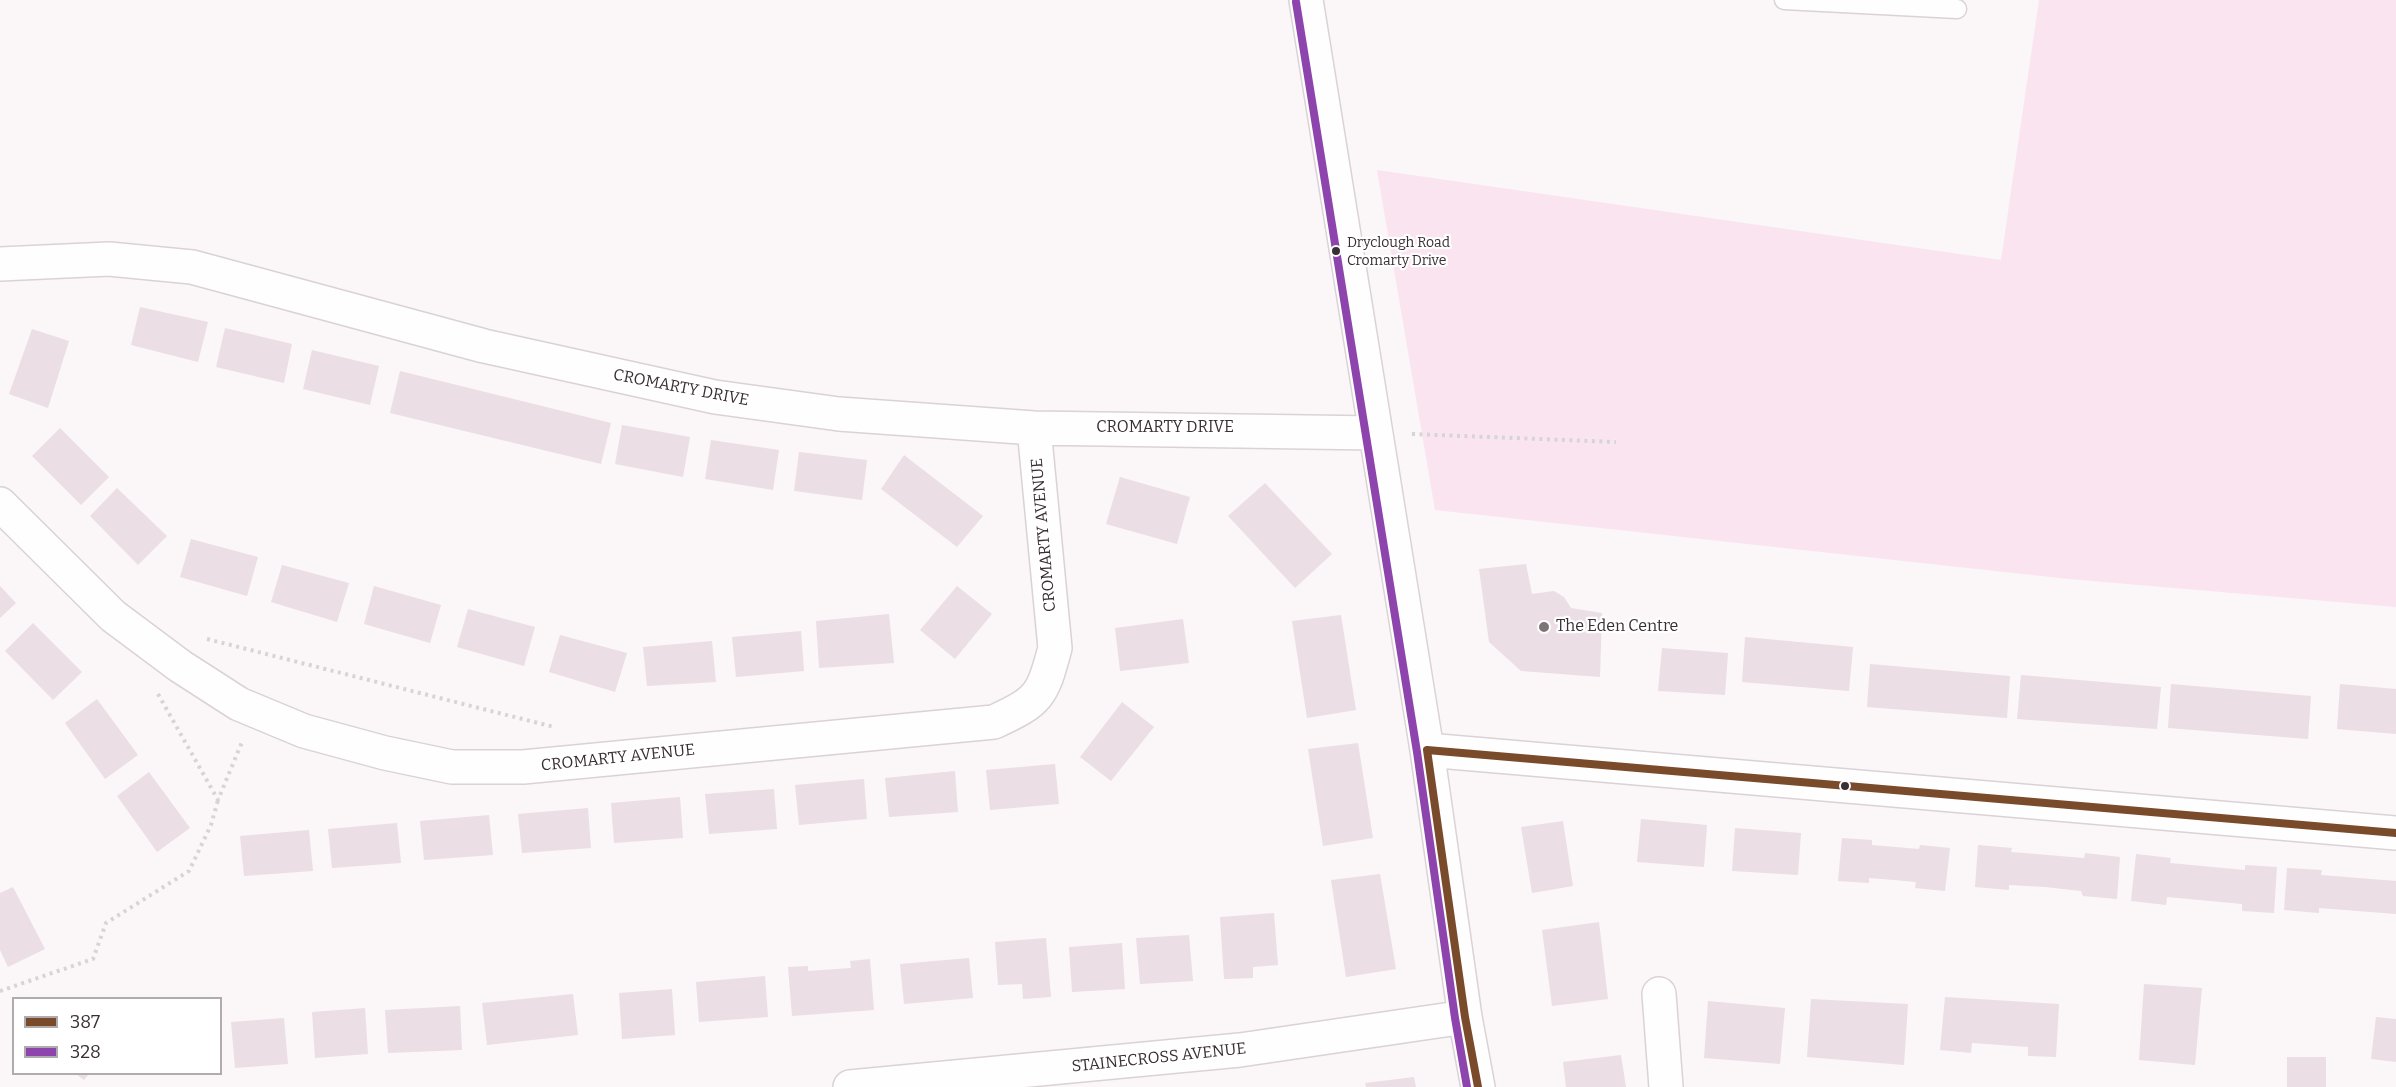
<!DOCTYPE html>
<style>
body{margin:0}
#map{position:relative;width:2396px;height:1087px;overflow:hidden;background:#fbf6f8;font-family:Bitter,serif}
canvas{display:block}
.legend{position:absolute;left:12px;top:997px;width:210px;height:78px;box-sizing:border-box;background:#fff;border:2px solid #b0abad;margin:0;padding:8px 10px;list-style:none;font-size:18px;color:#392e33}
.legend li{display:flex;align-items:center;gap:12px;height:30px}
.legend b{width:30px;border:2px solid #b0abad}
</style>
<div id="map">
<canvas width="2396" height="1087"></canvas>
<ul class="legend">
<li><b style="height:8px;background:#7a4b2a"></b>387</li>
<li><b style="height:8px;background:#8e44ad"></b>328</li>
</ul>
</div>
<script>
const context = document.querySelector('canvas').getContext('2d');
context.lineJoin = 'round';
function fillPath(path, color) {
  context.fillStyle = color;
  context.fill(path, 'evenodd');
}
function stroke(path, color, width, dash) {
  context.strokeStyle = color;
  context.lineWidth = width;
  context.lineCap = dash ? 'butt' : 'round';
  context.setLineDash(dash || []);
  context.stroke(path);
}
function label(font, color, halo, rows, align = 'center') {
  context.font = font + ' Bitter,serif';
  context.lineWidth = 4.5;
  context.setLineDash([]);
  context.textBaseline = 'middle';
  context.strokeStyle = halo;
  context.fillStyle = color;
  for (const [text, x, y, turn = 0] of rows) {
    context.save();
    context.translate(x, y);
    context.rotate((+turn || 0) * Math.PI / 180);
    context.textAlign = isNaN(turn) ? turn : align;
    if (halo) context.strokeText(text, 0, 0);
    context.fillText(text, 0, 0);
    context.restore();
  }
}
fillPath(new Path2D(`
 M2039,0H2396V607L2069,579L1435,510L1377,170L2001,260Z`), '#fae4ef');
fillPath(new Path2D(`
 M140,307L208,322L198,362L131,345Z
 M225,328L292,344L284,383L216,367Z
 M32,329L69,341L48,408L9,394Z
 M312,350L379,366L370,405L303,389Z
 M400,371L611,423L601,464L390,413Z
 M622,425L690,437L683,477L615,464Z
 M60,428L109,477L81,505L32,456Z
 M711,440L779,450L773,490L705,479Z
 M799,452L867,460L862,500L794,491Z
 M904,455L983,516L957,547L881,489Z
 M1120,477L1190,497L1177,544L1106,524Z
 M1265,483L1332,554L1295,588L1228,516Z
 M117,488L167,536L138,565L90,516Z
 M191,539L258,557L247,596L180,577Z
 M1526,564L1532,594L1554,591L1564,597L1571,608L1602,613L1600,677L1521,671L1489,642L1479,569Z
 M282,565L349,583L337,622L271,602Z
 M0,586L16,603L0,618Z
 M374,586L441,605L430,643L364,624Z
 M957,586L992,614L955,659L920,630Z
 M468,609L535,627L524,666L457,647Z
 M889,614L894,663L819,668L816,621Z
 M1341,615L1356,710L1307,718L1292,621Z
 M1183,619L1189,663L1120,671L1115,628Z
 M33,623L82,672L53,700L5,651Z
 M801,631L804,671L736,677L732,637Z
 M560,635L627,653L615,692L549,672Z
 M1745,637L1853,647L1849,691L1742,682Z
 M712,641L716,682L647,686L643,647Z
 M1662,648L1728,653L1725,695L1658,691Z
 M1870,664L2010,676L2007,718L1867,707Z
 M2021,675L2161,687L2157,729L2017,719Z
 M2171,684L2311,696L2308,739L2168,728Z
 M2340,684L2396,689V734L2337,729Z
 M97,699L138,755L105,779L65,723Z
 M1122,702L1154,727L1111,781L1080,757Z
 M1358,743L1373,838L1323,846L1308,749Z
 M1055,764L1059,804L990,810L986,770Z
 M955,771L958,812L889,817L885,778Z
 M149,772L190,828L157,852L117,796Z
 M864,779L867,819L799,825L795,785Z
 M774,789L777,829L709,834L705,794Z
 M680,797L683,838L614,843L611,803Z
 M588,808L591,848L522,853L518,814Z
 M489,815L493,855L424,860L420,821Z
 M1641,819L1707,825L1704,867L1637,862Z
 M1563,821L1573,886L1532,893L1521,827Z
 M397,823L401,863L332,868L328,829Z
 M1735,828L1801,833L1798,875L1732,871Z
 M309,830L313,871L244,876L240,836Z
 M1842,838L1872,840V845L1919,849L1920,845L1950,848L1945,891L1915,888L1916,882L1894,880L1869,878V883L1838,881Z
 M1978,845L2012,848L2011,852L2084,858L2085,853L2120,857L2117,899L2083,896L2081,891L2045,887L2009,885V890L1975,887Z
 M2136,854L2171,858L2170,863L2245,870V865L2277,867L2274,913L2242,911V904L2167,897L2166,905L2131,901Z
 M2287,868L2322,870L2321,875L2396,881V914L2319,908V913L2284,910Z
 M1380,874L1396,969L1346,977L1331,880Z
 M13,887L45,949L8,967L0,950V893Z
 M1274,913L1278,965L1253,967V978L1224,979L1220,917Z
 M1599,922L1608,999L1552,1006L1542,930Z
 M1189,935L1193,981L1140,984L1136,938Z
 M1046,938L1051,997L1023,999L1022,984L998,985L995,942Z
 M1122,943L1125,989L1072,992L1069,947Z
 M969,958L973,998L904,1004L900,964Z
 M870,959L874,1010L792,1016L788,967L808,966V971L851,968L850,961Z
 M765,976L768,1017L699,1022L696,982Z
 M2144,984L2202,988L2195,1065L2139,1060Z
 M672,989L675,1035L622,1039L619,993Z
 M573,994L578,1035L487,1045L482,1003Z
 M1945,997L2059,1004L2056,1057L2028,1056V1047L1972,1043L1971,1053L1940,1050Z
 M1811,999L1908,1004L1904,1065L1807,1057Z
 M1708,1001L1785,1008L1780,1064L1704,1058Z
 M460,1006L462,1050L388,1053L385,1010Z
 M365,1008L368,1054L315,1058L312,1012Z
 M2376,1017L2396,1019V1062L2371,1059Z
 M284,1018L288,1064L235,1068L231,1022Z
 M1621,1055L1626,1087H1566L1563,1062Z
 M2287,1057H2326V1087H2287Z
 M76,1074H89L84,1080Z
 M1414,1077L1416,1087H1366L1365,1083Z`), '#ebdee5');
const lane = new Path2D(`
 M1784,0L1957,9`);
const street = new Path2D(`
 M1306,0L1427,750L1465,1017L1478,1087
 M0,264L109,259L192,267L484,346L715,397L839,414L1034,428L1375,433
 M0,504L113,616L180,666L239,704L304,731L385,753L452,767H523L994,722C1039,701 1042,697 1055,648L1034,428
 M1427,750L2396,833
 M1659,994L1666,1087
 M850,1087L1240,1050L1465,1017`);
stroke(lane, '#dad2d6', 21);
stroke(street, '#dad2d6', 36);
stroke(new Path2D(`
 M1412,434L1616,442
 M207,639L554,727
 M158,694L218,800L242,742
 M0,991L93,959L106,923L189,871L211,825L218,800`), '#d6d5d5', 4, [3, 4.5]);
stroke(lane, '#fefefe', 18);
stroke(street, '#fefefe', 33);
stroke(new Path2D(`
 M1478,1087L1465,1017L1427,750L2396,833`), '#7a4b2a', 8);
stroke(new Path2D(`
 M1296,2L1417,752L1455,1018L1467,1087`), '#8e44ad', 8);
for (const [x, y, r, color] of [
 [1336,251,5,"#392e33"],
 [1544,627,6,"#7d7478"],
 [1845,786,5,"#392e33"]
]) {
  const dot = new Path2D();
  dot.arc(x, y, r, 0, 2 * Math.PI);
  context.fillStyle = color;
  context.fill(dot);
  stroke(dot, '#fff', 2);
}
label('14px', '#392e33', '#fff', [
 ["Dryclough Road",1347,243],
 ["Cromarty Drive",1347,261]
], 'left');
label('16px', '#392e33', '#fff', [
 ["CROMARTY DRIVE",681,388,11],
 ["CROMARTY DRIVE",1165,428],
 ["CROMARTY AVENUE",1044,535,-95],
 ["CROMARTY AVENUE",618,758,-6],
 ["STAINECROSS AVENUE",1159,1058,-6]
]);
label('16px', '#392e33', '#fff', [
 ["The Eden Centre",1556,627]
], 'left');
</script>
